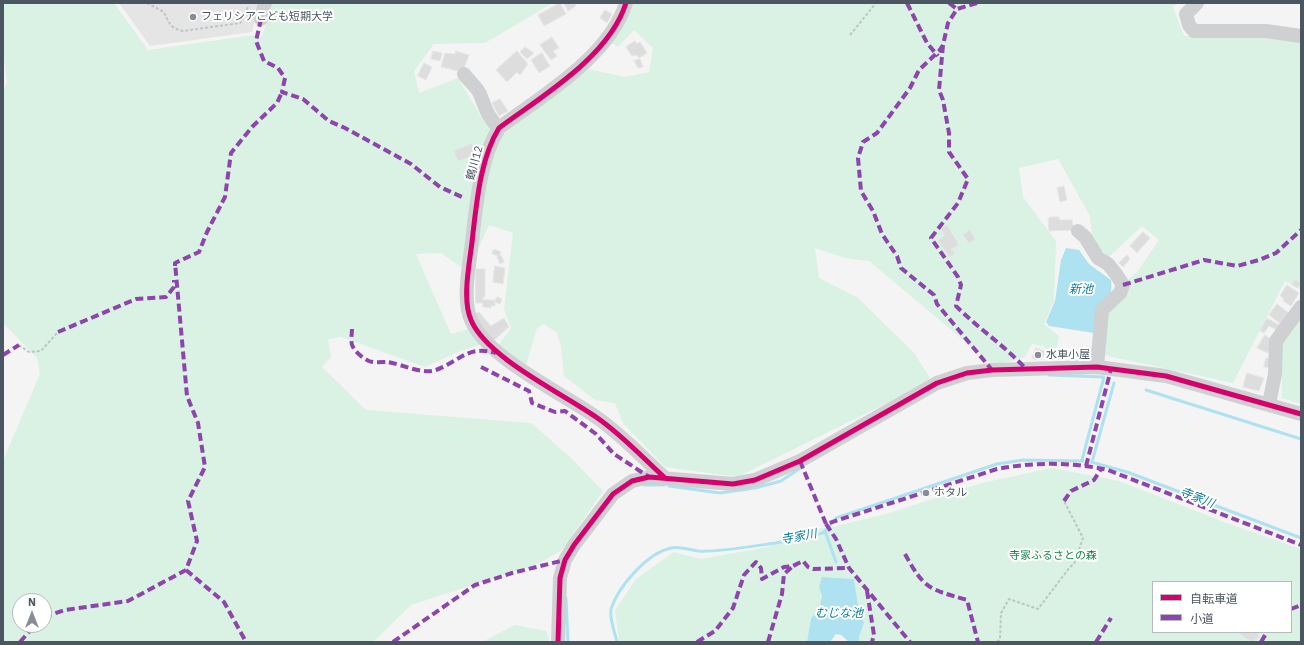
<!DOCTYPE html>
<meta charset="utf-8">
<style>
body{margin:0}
#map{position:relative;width:1304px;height:645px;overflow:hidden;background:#f4f4f4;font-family:"IBM Plex Sans","Noto Sans JP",sans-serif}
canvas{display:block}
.frame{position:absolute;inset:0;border:4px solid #4a5661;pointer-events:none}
.legend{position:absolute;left:1152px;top:581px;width:140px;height:52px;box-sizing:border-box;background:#fff;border:1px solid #b7bbc0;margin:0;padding:5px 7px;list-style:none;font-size:12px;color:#4a5661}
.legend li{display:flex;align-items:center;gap:8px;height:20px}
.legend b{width:20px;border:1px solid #b7bbc0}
.north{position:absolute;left:12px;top:593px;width:40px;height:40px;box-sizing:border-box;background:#fff;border:1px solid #b7bbc0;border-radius:50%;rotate:0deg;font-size:11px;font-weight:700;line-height:16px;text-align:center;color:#4a5661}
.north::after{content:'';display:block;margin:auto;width:14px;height:18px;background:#868d94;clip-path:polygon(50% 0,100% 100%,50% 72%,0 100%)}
</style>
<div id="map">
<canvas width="1304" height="645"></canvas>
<div class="frame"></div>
<ul class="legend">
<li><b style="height:5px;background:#d6006c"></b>自転車道</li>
<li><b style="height:5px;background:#8e44ad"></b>小道</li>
</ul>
<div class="north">N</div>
</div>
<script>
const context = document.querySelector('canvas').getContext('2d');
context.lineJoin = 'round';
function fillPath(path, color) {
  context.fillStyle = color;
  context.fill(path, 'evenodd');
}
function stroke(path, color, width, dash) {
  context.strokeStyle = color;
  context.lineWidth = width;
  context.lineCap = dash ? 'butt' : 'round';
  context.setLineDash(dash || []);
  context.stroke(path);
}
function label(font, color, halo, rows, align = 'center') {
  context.font = font + ' "IBM Plex Sans","Noto Sans JP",sans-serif';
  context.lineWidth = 4;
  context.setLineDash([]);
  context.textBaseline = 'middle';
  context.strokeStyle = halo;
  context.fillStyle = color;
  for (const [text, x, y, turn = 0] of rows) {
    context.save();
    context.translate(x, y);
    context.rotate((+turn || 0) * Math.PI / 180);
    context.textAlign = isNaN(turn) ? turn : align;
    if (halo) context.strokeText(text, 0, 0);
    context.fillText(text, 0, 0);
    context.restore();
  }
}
fillPath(new Path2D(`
 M119,3H260L252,32L150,46Z`), '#e6e5e6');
fillPath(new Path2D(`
 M3,3H114L148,50L253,35L262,36L273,3H553L485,43L434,44L414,71L419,93L458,78L480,115L501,136L589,69L624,77L649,72L653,48L634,30L618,47L610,41L628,3H1177L1173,7L1184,36H1249L1301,39V290L1285,281L1233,383L1090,352L1110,295L1137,272L1159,240L1142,226L1109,257L1093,244L1090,216L1058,159L1019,168L1023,197L1056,241L1054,301L1044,324L1059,336L1056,350L1051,355L1043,346L1032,344L1024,358L993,365L869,261L845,258L815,248L819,278L858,298L914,353L932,381L737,477L665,467L623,423L615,403L595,400L564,376L561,347L557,333L544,324L537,328L526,365L498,346L511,328L504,309L513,233L489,225L473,259L461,267L441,253L416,254L451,334L469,329L483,344L460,351L425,367L341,337L328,339L331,357L322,367L366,410L531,423L570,457L603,491L562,550L538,564L411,605L373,642H3V461L40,374L37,358L3,323V90L7,83L3,52ZM20,601H44V625H20Z
 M1301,315V404L1282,398L1281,345Z
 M1051,468L1119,481L1224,522L1301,549V640L1299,642H859V637L864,623L858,605L854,579L823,577L819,587L822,596L819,610L811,618L807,642H619L615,610L636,579L674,552L701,559L768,547L793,533L836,526L886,514L982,483ZM1153,582H1291V632H1153Z
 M515,625L546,631L550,642H482Z`), '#d9f2e3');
fillPath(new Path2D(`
 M1066,248L1079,250L1089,264L1111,280C1114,297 1101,317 1094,333L1049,326L1046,322L1055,301L1061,260Z
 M822,577L854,579L858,605L864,623L859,637V642H849L841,635L836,634L830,642H807L811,618L819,610L822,596L819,587Z`), '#aee2f0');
stroke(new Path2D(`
 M1049,375L1104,377L1082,460
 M1146,390L1301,439
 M1091,462L1127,472L1301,538
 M1092,462L1114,383
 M644,485H664
 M669,486L720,493L755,488L781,481L802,467
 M825,531L836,562
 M566,598L568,642
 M617,642C615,633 609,618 611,609C618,587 647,553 671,548C680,546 689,550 698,551C713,553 813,539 824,532C828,529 832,522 836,518L997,464L1023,460L1083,461`), '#aee2f0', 3);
const building = new Path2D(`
 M560,3L566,14L544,26L538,15Z
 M564,3H575L576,6L568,11Z
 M605,10L612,14L607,23L600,18Z
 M552,37L559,48L553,51L557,56L551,60L540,45Z
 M635,41L637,44L640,42L647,53L639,58L637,55L632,56L626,47Z
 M525,47L534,53L527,59L520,52Z
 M433,51L442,53L440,61L431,59Z
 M456,51L469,55L463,71L459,69L458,71L441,67L445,53L455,54Z
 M517,51L528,64L520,75L517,72L507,82L496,70Z
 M542,53L550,66L539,73L531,60Z
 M640,59L643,67L638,68L634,61Z
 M424,63L432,67L426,80L418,76Z
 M500,99L508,111L499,116L492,103Z
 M472,144L476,155L458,161L454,151Z
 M1064,186L1067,200L1060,202L1057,188Z
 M1051,217H1059V220H1072L1074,230L1049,231L1048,219Z
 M947,225L959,245L951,249L955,254L949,257L938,240L945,236L941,229Z
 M970,230L975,239L969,243L963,235Z
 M1143,232L1150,238L1137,253L1130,246Z
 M494,249L501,252L499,256L492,254Z
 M501,255L504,262L500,264L497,257Z
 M1127,255L1130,259L1123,267L1119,263Z
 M495,266L505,268L503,284L493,282Z
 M476,269H485V297H483V300H495V306H491V308L483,307V303H476Z
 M1295,280L1301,283L1298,288L1292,285Z
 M1287,285L1299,293L1291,306L1283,301L1284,299L1280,296Z
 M497,297L502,299L500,304L495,302Z
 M1277,304L1290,314L1282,325L1269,315Z
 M479,312L491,326L504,318L509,327L492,342L473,315Z
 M1267,318L1281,326L1279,331L1269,326L1264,333L1260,331Z
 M1265,335L1273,341L1268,353L1257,348Z
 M1036,348L1045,351L1043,357L1039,356L1038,360L1032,358Z
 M1266,358L1274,359L1273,368L1264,367Z
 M1247,373L1264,378L1259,391L1243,387Z
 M1241,632H1259L1258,635L1259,636L1256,640L1254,639L1252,642L1240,634Z`);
fillPath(building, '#ddddde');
stroke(building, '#e5e6e7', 1);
stroke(new Path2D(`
 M147,3L164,12C168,22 171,29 183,31L240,23L248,7
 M850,35L876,3
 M19,345L29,352L41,351L58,332
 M1262,641L1264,642
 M997,642L1000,639L1001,613L1009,599L1038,609L1070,567L1074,564L1083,538L1064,501`), '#bcc7c4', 2, [3, 2]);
stroke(new Path2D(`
 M626,3C609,57 542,96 499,128C481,157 477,199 473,233C471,258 461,297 471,320C487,358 562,393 596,417C621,434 642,457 664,477
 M1197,3L1186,14L1189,25L1194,31H1266L1301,36
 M261,19L265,3
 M464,74C468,80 477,87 480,94C485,107 488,118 499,128
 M1078,231L1085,237L1098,258L1108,264L1116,274L1123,285L1120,293L1102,310L1097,367
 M1269,404L1275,374L1276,341L1301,307
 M558,642L560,578L565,560L574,545L613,494L632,481L649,477L733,484L755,480L800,461L937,383L967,373L992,370L1097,367L1166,376L1301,414`), '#ced0d2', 14);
stroke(new Path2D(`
 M907,3L927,43L938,56
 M949,3L957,9
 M977,3L957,9L948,23L943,45L939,51L919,70L910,88L877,133L863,142L858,158L861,191L873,211L882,234L897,256L901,268L934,295L937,304L992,370
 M261,19L256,41L264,61L278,68L285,78L282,92L303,99L329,121L345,128L411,164L440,187L462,197
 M943,45L939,90L943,100L949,133V152L968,179L958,203L931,238L958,277L961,285L956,306C979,329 1005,346 1026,369
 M175,266V263L199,252L207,232L225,197L231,153L252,127L277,103L282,92
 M1123,285L1204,260L1237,266L1259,260L1276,253L1301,230
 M352,329C352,334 350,343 353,347C356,353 363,358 369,361C374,363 382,362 387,362C402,364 422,375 436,370C460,361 467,345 496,353
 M58,332L136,299L166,297L174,287V280
 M3,355L19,345
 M481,367L529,391L532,403L555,412L565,411L596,434L614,454L649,477
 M800,461L826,524L997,469C1033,462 1072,462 1108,470L1301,545
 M1086,466L1111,369
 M1064,501L1071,491L1094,480L1101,469
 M826,524L836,539L849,568L910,642
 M905,554C924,589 929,589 967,600L978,642
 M186,570L224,602L246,642
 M867,591L874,635L872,642
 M1291,609L1301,605
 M44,617L65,610L128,601L186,570L197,541L188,501L205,467L198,423L187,396L175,263
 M20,642L35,625
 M393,642L475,585L512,573L565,560
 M697,642L715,631L733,608L744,575L756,562L761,568L762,579L784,567L793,566L803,561L808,567L813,569L849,568
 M768,642L782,594L784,574L793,566
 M1096,642L1111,618
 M1261,642L1267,632`), '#8e44ad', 4, [8, 4]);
stroke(new Path2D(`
 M626,3C609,57 542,96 499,128C481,157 477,199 473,233C471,258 461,297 471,320C487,358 562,393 596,417C621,434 642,457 664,477
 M558,642L560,578L565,560L574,545L613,494L632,481L649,477L733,484L755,480L800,461L937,383L967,373L992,370L1097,367L1166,376L1301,414`), '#d6006c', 5);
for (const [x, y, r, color] of [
 [193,17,4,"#868d94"],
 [1038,355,4,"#868d94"],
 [926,493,4,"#868d94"]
]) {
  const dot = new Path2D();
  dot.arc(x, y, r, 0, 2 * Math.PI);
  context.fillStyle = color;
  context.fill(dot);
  stroke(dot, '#fff', 1.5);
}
label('11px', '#4a5661', '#fff', [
 ["フェリシアこども短期大学",201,17],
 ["水車小屋",1046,355],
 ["ホタル",934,493]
], 'left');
label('11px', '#4a5661', '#fff', [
 ["鶴川12",475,163,-75]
]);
label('11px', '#17864f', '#fff', [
 ["寺家ふるさとの森",1053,556]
]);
label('italic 12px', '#0c7c9b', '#fff', [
 ["新池",1081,290],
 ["寺家川",1197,498,21],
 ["寺家川",799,537,-10],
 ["むじな池",839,614]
]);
</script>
